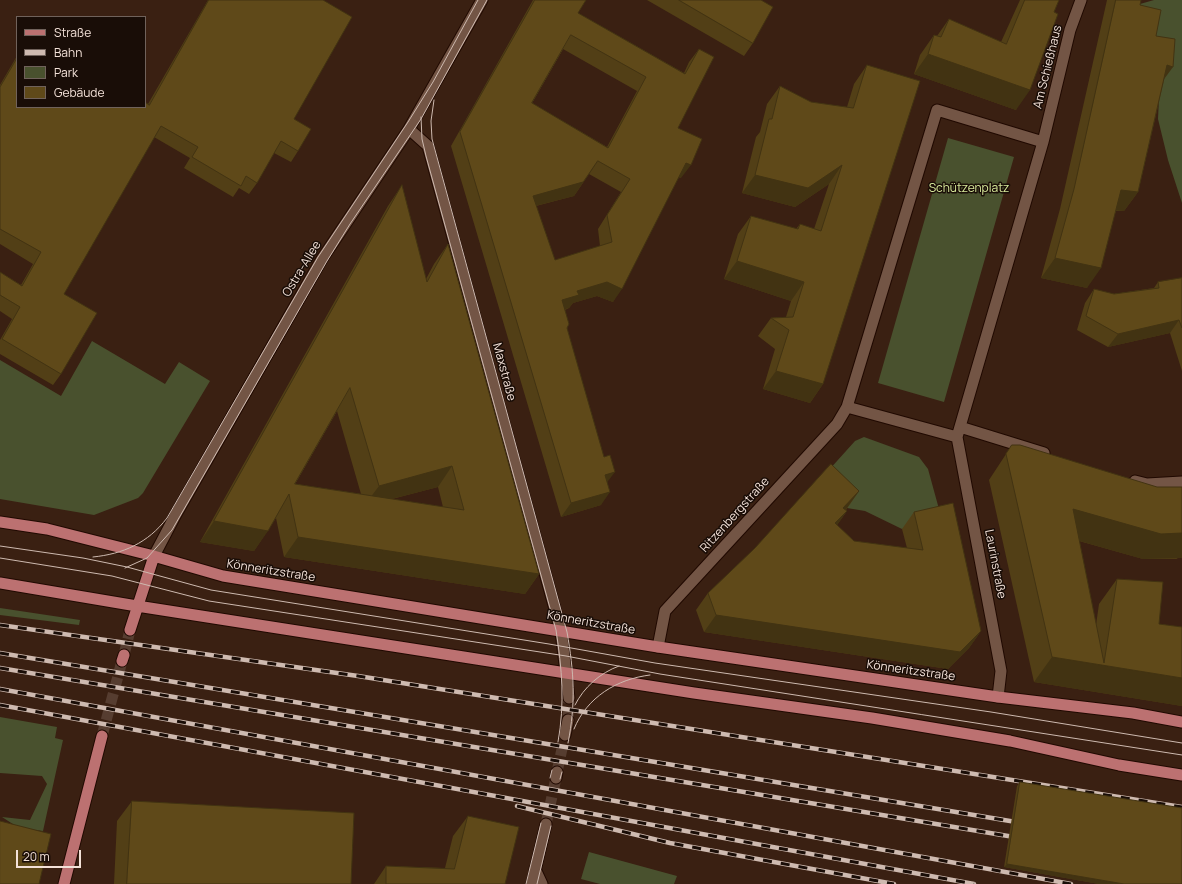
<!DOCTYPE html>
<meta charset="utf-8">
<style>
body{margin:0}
#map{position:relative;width:1182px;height:884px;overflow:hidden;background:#3a2012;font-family:Manrope,sans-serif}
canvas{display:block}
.legend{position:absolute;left:16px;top:16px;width:130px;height:92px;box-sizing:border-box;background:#190d07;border:1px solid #70625b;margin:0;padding:5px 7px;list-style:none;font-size:12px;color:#f3e1d8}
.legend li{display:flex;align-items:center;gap:8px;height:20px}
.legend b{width:20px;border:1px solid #70625b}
.scale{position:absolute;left:16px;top:850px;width:65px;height:18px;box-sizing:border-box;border:2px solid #f3e1d8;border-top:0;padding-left:5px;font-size:12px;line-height:14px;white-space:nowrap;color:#f3e1d8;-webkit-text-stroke:3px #190d07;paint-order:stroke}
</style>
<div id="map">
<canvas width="1182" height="884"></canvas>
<ul class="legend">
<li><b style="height:5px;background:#bc7171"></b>Straße</li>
<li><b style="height:5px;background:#cebab0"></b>Bahn</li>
<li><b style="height:11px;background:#49512e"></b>Park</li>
<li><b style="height:11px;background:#5f4919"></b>Gebäude</li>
</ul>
<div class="scale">20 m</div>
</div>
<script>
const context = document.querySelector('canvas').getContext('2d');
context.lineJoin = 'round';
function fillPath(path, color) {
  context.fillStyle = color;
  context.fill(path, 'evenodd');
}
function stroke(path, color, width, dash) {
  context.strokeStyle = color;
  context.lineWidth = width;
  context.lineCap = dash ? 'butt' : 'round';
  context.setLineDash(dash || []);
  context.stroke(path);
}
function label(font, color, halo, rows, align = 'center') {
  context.font = font + ' Manrope,sans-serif';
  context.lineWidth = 3;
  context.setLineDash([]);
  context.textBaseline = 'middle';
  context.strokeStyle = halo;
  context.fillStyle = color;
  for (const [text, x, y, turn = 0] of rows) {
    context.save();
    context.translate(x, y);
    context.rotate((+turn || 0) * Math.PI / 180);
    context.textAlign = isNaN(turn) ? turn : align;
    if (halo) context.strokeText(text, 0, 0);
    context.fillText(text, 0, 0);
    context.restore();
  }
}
fillPath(new Path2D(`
 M1154,0H1182V203L1168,160L1158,119L1159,98L1140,4Z
 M948,138L1014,157L944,402L878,383Z
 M92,341L165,384L179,362L210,381L143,493L138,498L94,515L0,499V360L61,396Z
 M864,437L919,457L928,469L942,520L902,529L865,511L847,508L819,481L855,441Z
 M0,608L80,620L79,625L0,615Z
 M0,717L57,727L55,738L63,740L43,831L19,828L2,817L30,820L47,784L42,776L0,773Z
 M589,852L677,876L674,884H600L581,879Z`), '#49512e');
stroke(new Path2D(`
 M568,720L569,698
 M557,772L565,735
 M546,824L556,778`), '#563d30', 11, [11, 5.5]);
stroke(new Path2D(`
 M124,655L130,630
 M102,736L122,661`), '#563d30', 11, [11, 5.5]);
const minor = new Path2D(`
 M847,407L957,437
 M960,427L1044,453
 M1135,481L1147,484L1182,482
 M561,631L569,698
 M658,647L665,611L837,424L847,407L937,110L1043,142
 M998,697L1001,671L957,437L1043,142L1070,30L1081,0
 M565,735L568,720
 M556,778L557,772
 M535,869L542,884
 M532,884L546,824`);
const tertiary = new Path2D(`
 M409,129L428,146L561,631
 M154,556L176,514L322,259L409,129L482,0`);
const primary = new Path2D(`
 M0,522L47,529L150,555L223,576L658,647L998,697L1133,713L1182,722
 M0,583L137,606L694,693L872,718L1010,741L1119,765L1182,775
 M130,630L154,556
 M122,661L124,655
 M64,884L102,736`);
stroke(minor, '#200900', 13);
stroke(tertiary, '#200900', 13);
stroke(primary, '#200900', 13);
stroke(minor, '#735545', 11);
stroke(tertiary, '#735545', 11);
stroke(primary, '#bc7171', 11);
stroke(new Path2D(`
 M434,100L431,121L432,139L567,632C574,672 576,703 568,743
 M421,117L422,139L426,156L556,630C562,669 565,703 558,742
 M0,546L83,558L127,567L211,590L549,644L655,663L991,712L1182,743
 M93,557C123,554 148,543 167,518L318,257L408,122L433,82L478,0
 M0,558L112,576L209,601L566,656L660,674L1182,755
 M125,568L147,558L172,530L327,261L350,224L421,119L487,0
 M575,705C584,687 600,673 619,666
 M574,729C587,697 617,679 650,675
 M550,778L552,770
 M560,779L562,772
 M526,884L541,823
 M537,884L551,826`), '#cebab0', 1);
const rail = new Path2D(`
 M0,625L358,676L1182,807
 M0,653L1022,823
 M0,668L1020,838
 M0,689L1071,884
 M0,705L974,884
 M517,806L670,843L894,884`);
stroke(rail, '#cebab0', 4.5);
stroke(rail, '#190d07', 3, [9]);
fillPath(new Path2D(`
 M208,0H323L294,119L298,151L291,162L274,153L257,183L249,194L239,188L233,197L184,168L190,158L154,137L64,294L61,374L53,385L0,354V340L12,319L0,311V272L21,285L33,264L0,244V85L17,56V107L148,104Z
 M533,0H586L578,13L684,73L689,62L699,49L678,128L681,178L678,177L613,302L597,296L573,303L569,308L565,310L567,328L607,482L601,505L561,517L451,146ZM563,49L637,91L607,147L532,103ZM589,174L621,192L598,229L600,246L555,260L536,206L574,196Z
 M647,0H761L753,43L744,56Z
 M1020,0H1059L1016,110L914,74L920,55L934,35L937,36L949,19L1001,42Z
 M1107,0H1141L1140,5L1156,36L1164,80L1138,192L1124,211H1116L1087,288L1041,278L1060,209Z
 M867,65L823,384L810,403L763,389L775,349L758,336L771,318L786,317L791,301L724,279L738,234L751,216L796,229L800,224L814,229L829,184L795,207L742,193L756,137L760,132L767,104L780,86L811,102L847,107L854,84Z
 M402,185L426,279L434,264L448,244L539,574L525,594L284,557L276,518L254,551L200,542L388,206ZM337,411L361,494L295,484ZM438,487L443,507L392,499Z
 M1182,278V371L1170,333L1108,347L1077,330L1085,303L1094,289L1114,294L1154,288L1158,282Z
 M1012,445L1178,559H1143L1079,541L1096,625L1099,604L1117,579L1159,624L1182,627V706L1034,682L989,480Z
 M859,491L846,510L847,511L837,525L854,541L907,548L902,529L914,512L981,631L969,648L948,669L704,632L696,610L708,593Z
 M1020,782L1182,884H1099L1004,867L1017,786Z
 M132,801L351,884H114L117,821Z
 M468,816L505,884H374L386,866L445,868L453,836Z`), '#523f16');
fillPath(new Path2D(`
 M928,54L1030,90L1016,110L914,74Z
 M1167,65L1173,67L1159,86Z
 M598,161L574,196L523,209L533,196Z
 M686,163L691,165L681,178L676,176Z
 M842,165L829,184L795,207L742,193L755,175Z
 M1121,190L1138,192L1124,211L1107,210Z
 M1055,258L1101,268L1087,288L1041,278Z
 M737,261L804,282L791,301L724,279Z
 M607,282L622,289L613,302L597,296L573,303L569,308L552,313L562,300L577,291Z
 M1179,320L1170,333L1108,347L1118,334Z
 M776,371L823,384L810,403L763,389Z
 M452,466L438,487L364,506L379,486Z
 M615,472L605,485V475Z
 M859,491L847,508L832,525L843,508Z
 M610,492L601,505L561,517L571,503Z
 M1073,509L1182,533V558L1143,559L1055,534Z
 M847,511L835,528V523Z
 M214,521L268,531L254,551L200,542Z
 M298,537L539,574L525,594L284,557Z
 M716,615L981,631L969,648L948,669L704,632Z
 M1052,657L1182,678V706L1034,682Z
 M1007,864L1124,884H1099L1004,867Z`), '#423312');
const building = new Path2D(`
 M209,0H323L352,17L294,119L311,129L298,151L281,141L257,183L246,176L241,186L192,157L198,147L161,126L64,294L97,313L61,374L2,339L20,307L0,295V272L22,286L41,252L0,229V87L17,58V107H145V102L149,105Z
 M535,0H586L578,13L685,74L699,49L714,57L678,128L702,139L691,165L686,163L622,289L607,282L577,291L579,295L562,300L569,324L567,328L604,457L610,455L615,472L605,475L610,492L571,503L460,132ZM571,35L646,77L608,148L532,103ZM598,161L630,179L607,215L612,242L555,260L533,196L583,182Z
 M679,0H761L773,7L753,43Z
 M1025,0H1059L1054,12L1058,14L1030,90L928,54L934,35L941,37L949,19L1006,44Z
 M1116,0H1141L1140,5L1161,10L1156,36L1175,39L1173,67L1167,65L1138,192L1121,190L1101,268L1055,258L1074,189Z
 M867,65L920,81L823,384L776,371L789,330L771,318L793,317L804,282L737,261L751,216L798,229L800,224L821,231L842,165L808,188L755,175L769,119H772L780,86L811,102L853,108Z
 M402,185L427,282L448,244L539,574L298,537L289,494L268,531L214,521ZM350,388L379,486L452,466L464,510L295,484Z
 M1182,278V328L1179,320L1118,334L1086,316L1094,289L1114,294L1159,288L1158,282Z
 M1012,445H1020L1157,487H1182V533L1161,534L1073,509L1104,663L1117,579L1163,582L1159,624L1182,627V678L1052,657L1006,454Z
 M831,464L859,491L843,508L847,511L835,523L854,541L923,550L914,512L953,503L981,631L960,652L716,615L708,593L755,548Z
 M1020,782L1182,808V884H1124L1007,864Z
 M132,801L354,813L351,884H127Z
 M468,816L519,827L505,884H386V866L454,869Z
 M0,821L51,834L39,884H0Z`);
fillPath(building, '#5f4919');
stroke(building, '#423312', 1);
label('12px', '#f3e1d8', '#190d07', [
 ["Am Schießhaus",1048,67,-76],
 ["Ostra-Allee",302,269,-59],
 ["Maxstraße",504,372,75],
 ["Ritzenbergstraße",735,515,-48],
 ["Laurinstraße",995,564,79],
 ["Könneritzstraße",271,571,9],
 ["Könneritzstraße",591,623,10],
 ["Könneritzstraße",911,671,8]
]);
label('12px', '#d7e99b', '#190d07', [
 ["Schützenplatz",969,189]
]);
</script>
